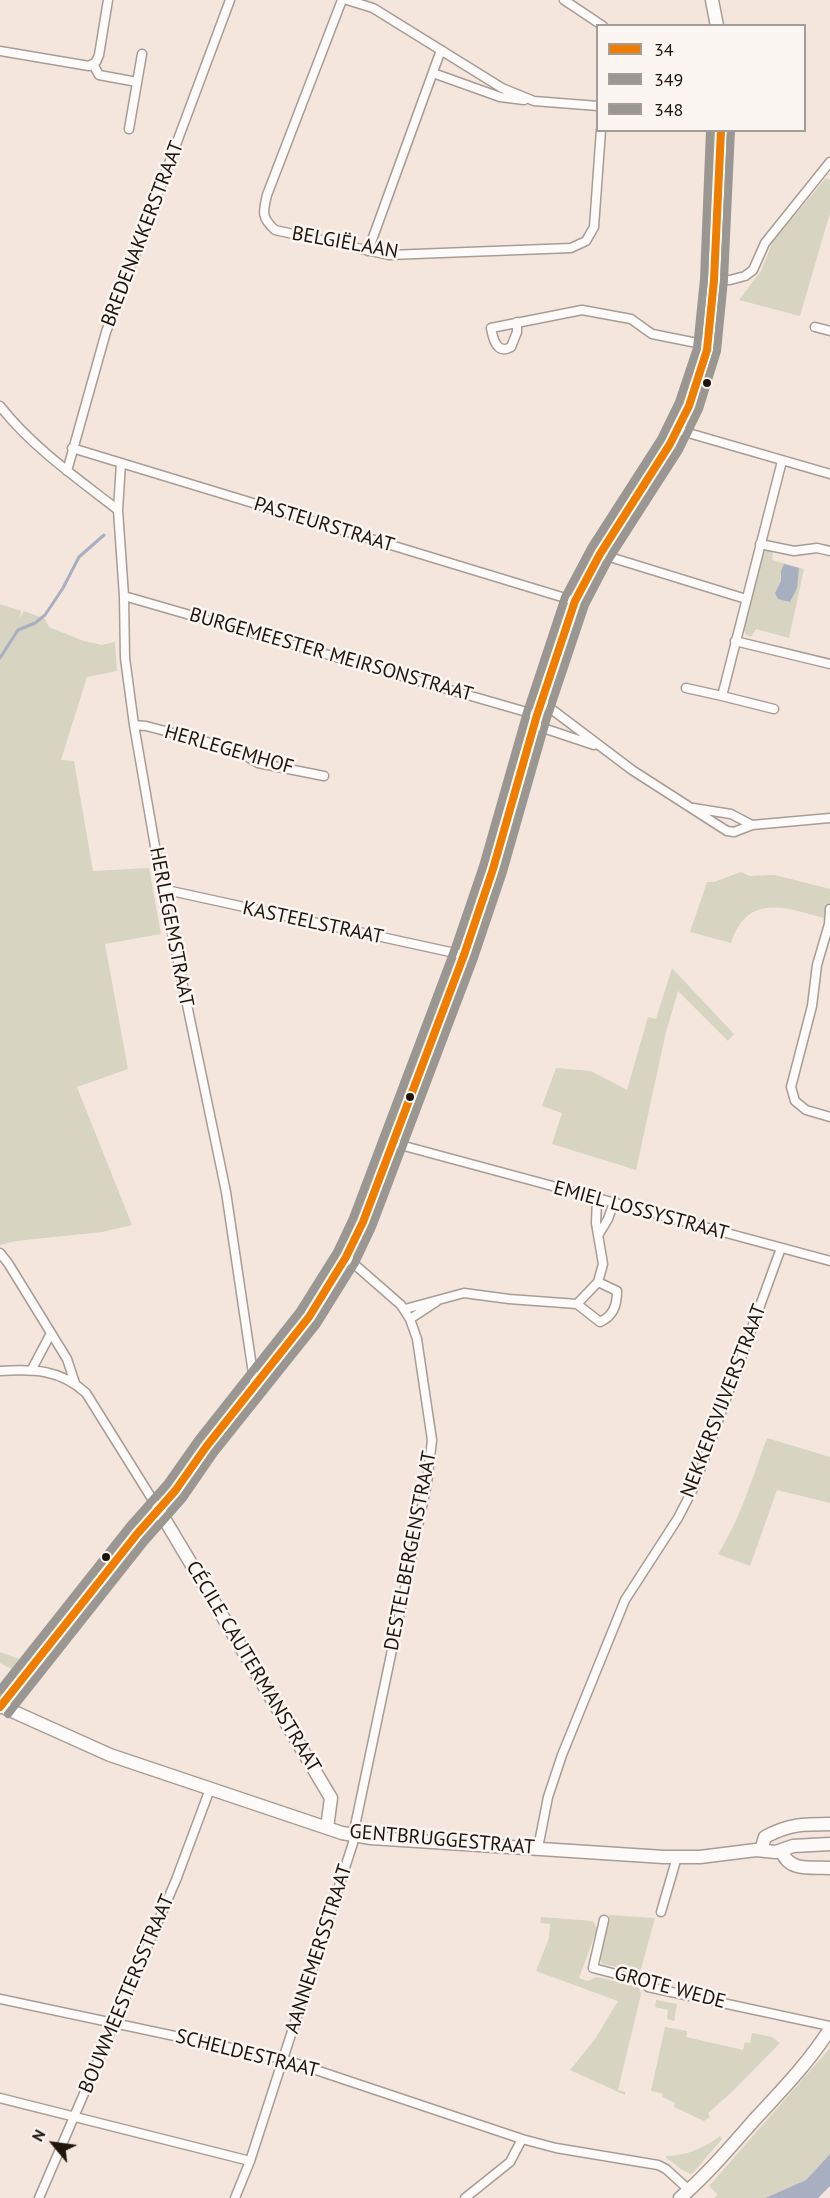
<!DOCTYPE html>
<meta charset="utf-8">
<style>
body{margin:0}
#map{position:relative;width:830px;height:2198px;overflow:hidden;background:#f4e6dd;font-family:"PT Sans",sans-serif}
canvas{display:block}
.legend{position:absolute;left:596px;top:24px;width:210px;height:108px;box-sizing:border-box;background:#fcf6f2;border:2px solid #a49c96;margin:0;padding:8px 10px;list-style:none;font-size:18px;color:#1f150d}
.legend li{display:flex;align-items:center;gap:12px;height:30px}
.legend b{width:30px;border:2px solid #a49c96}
.north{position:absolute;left:24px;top:2114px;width:60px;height:60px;-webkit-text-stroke:4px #fcf6f2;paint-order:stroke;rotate:299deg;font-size:16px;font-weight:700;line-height:24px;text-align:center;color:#1f150d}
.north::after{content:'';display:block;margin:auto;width:21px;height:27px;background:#1f150d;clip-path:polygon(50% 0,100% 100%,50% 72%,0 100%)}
</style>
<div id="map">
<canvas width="830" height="2198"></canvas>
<ul class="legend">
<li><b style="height:8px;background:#ef7d00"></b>34</li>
<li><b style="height:8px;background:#9a9692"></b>349</li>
<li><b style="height:8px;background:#9a9692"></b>348</li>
</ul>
<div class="north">N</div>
</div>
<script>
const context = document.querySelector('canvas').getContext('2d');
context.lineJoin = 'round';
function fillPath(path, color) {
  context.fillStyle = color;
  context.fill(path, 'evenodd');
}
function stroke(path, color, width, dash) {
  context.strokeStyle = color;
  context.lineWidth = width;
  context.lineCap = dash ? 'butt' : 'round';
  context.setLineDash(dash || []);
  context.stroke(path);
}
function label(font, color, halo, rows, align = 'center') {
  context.font = font + ' "PT Sans",sans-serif';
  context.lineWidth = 5;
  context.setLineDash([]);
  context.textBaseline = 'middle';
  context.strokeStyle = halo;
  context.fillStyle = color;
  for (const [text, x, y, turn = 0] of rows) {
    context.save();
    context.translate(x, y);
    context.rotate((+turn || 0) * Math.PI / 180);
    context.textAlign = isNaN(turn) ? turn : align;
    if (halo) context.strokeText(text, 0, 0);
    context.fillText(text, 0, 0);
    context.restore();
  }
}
fillPath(new Path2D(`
 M826,178L830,180V213L800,316L739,300L761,271L773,241Z
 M768,549L773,551L772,560L804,569L789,638L756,629L751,637L746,635L743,627L762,553Z
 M0,604L21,611L20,618L24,611L45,619L49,627L84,641L102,645L115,642L117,671L87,677L61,760L74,761L93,871L149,868L161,934L105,944L128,1069L77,1087L132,1225L102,1232L16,1241L0,1245Z
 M741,872L750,876L775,875L830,889V920C790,909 748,890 731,943L690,932L707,882H714Z
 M672,968L734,1034L728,1041L678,991L666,1032L636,1170L552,1144L562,1113L542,1106L556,1068L591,1071L627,1090L648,1017L656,1019Z
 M767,1438L830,1457V1503L777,1490L750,1566L718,1554C741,1518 752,1478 767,1438Z
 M0,1652L25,1661L17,1672L0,1663Z
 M609,1915L655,1918L641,1969L638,1972L603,1964L600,1959Z
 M541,1917L593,1921L597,1929L579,1978L588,1981L597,1977L639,1987L641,1994L618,2090L625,2092V2095L570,2070L595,2039L618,2001L536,1971L549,1938L550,1924L540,1923Z
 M656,2000L677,2004L674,2021L667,2019L668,2010L655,2007Z
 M665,2027L687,2031L686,2037L743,2050L745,2042L750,2043L752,2033L772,2037L780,2043L732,2092L708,2113L710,2117L704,2121L674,2107L675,2103L662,2097L663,2094L651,2091Z
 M830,2048V2154L806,2180L765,2198H714L718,2195L709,2186Z
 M720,2136L722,2139L692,2174C682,2172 675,2163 666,2158V2156C688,2155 702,2149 720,2136Z`), '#d7d4c2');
fillPath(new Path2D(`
 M784,564L799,568L797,588L790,602L778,599L775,593L781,581V571Z
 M830,2154V2186L818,2198H765L806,2180Z`), '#a8afc1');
stroke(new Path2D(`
 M0,658L18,630L35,623L45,615L63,588L79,557L104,535`), '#a8afc1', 3);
const street = new Path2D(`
 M342,0L267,195C263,212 261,217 275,230L389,255L571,248L586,241L594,227L601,130
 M347,0L373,8L502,88L534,101L598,106
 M564,0L603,26
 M0,51L89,66L96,62L99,55L108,0
 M93,64L99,75L137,82
 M433,73L500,97L524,100
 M129,129L142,54
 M368,251L441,50
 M714,280H730L745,276L753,270L765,243L830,162
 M517,322V332L511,347C497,355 493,339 491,328L582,310L631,319L652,334L707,345
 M815,327L830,331
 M0,406C32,447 77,478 118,510
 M678,430L830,474
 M72,448L575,601
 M121,463L118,510L124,596L125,658L134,725L160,875L226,1192L255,1387
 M67,471L106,332L230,0
 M760,544L794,551L817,548L830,551
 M600,554L746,599
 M124,596L537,715
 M735,641L830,664
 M686,688L722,696
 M542,702L632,770L727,831L734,832L752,825L830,818
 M774,709L722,696L782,461
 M134,725L146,726L234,749L258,763L324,776
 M534,725L594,745
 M693,808L731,814L752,825
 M162,889L464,955
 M830,909L829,924L817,965L812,1006L791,1087L795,1101L806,1110L830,1117
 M393,1143L830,1261
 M599,1234L608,1219L614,1202
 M0,1253L8,1263L67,1359L75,1383
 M577,1304L600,1322C613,1316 617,1306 617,1291L598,1282
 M405,1309L464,1293L509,1299L577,1304L598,1282L603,1264L596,1223L597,1199
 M410,1319L436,1302
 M32,1369L51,1333
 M0,1371C33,1369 60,1369 86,1393L159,1510
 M538,1848L548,1797L562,1755L625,1600L678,1518L694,1487L781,1248
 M661,1912L677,1857
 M604,1920L593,1968L643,1981L648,1987L830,2026
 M0,1999L283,2059L522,2139L556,2148L658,2165L666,2169L689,2190
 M0,2098L250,2161
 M39,2198L176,1880L210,1789
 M235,2198L250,2161L353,1843L355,1826L427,1483L432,1440L417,1339L410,1319L401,1305L346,1257
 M465,2198L510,2162L522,2139`);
const secondary = new Path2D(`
 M712,0L717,26
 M159,1510L331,1798L327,1828
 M1,1706L110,1755L342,1833L371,1838L664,1857H700L756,1850L776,1852L793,1846L830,1844
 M0,1707L137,1534L175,1491L206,1447L309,1317L346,1257L363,1222L464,955L493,869L537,715L575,601L600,554L670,444L689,406L707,350L714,280L721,130
 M761,1850L765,1837C789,1824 804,1824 830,1824
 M782,1851C788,1872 812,1867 830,1868
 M680,2198C708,2174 732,2145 756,2118C782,2090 809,2062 830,2029`);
stroke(street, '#a89c94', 11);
stroke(secondary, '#a89c94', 15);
stroke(street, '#fdfbfa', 8);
stroke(secondary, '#fdfbfa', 12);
stroke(new Path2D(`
 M0,1707L137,1534L175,1491L206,1447L309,1317L346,1257L363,1222L464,955L493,869L537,715L575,601L600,554L670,444L689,406L707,350L714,280L721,130`), '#ef7d00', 8);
stroke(new Path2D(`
 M8,1714L145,1541L183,1498L214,1453L317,1324L355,1263L372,1227L474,958L503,872L547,718L585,605L609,559L679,450L699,409L717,351L724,280L731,130`), '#9a9692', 8);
stroke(new Path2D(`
 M0,1690L129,1527L167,1484L198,1440L300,1311L337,1252L353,1218L454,951L483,866L527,712L565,597L591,548L661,439L679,402L697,348L704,279L710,130`), '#9a9692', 8);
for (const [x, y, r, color] of [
 [707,383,5,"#1f150d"],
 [410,1097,5,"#1f150d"],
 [106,1557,5,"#1f150d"]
]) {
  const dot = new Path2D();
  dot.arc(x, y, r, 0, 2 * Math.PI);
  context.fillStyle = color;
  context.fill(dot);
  stroke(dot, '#fcf6f2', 2);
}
label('20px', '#1f150d', '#fcf6f2', [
 ["BREDENAKKERSTRAAT",143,234,-69],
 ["BELGIËLAAN",345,243,10],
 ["PASTEURSTRAAT",324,525,17],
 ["BURGEMEESTER MEIRSONSTRAAT",331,655,16],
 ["HERLEGEMHOF",229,750,16],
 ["KASTEELSTRAAT",313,923,12],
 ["HERLEGEMSTRAAT",171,927,79],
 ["EMIEL LOSSYSTRAAT",641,1211,15],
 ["NEKKERSVIJVERSTRAAT",724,1401,-69],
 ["DESTELBERGENSTRAAT",411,1551,-79],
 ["CÉCILE CAUTERMANSTRAAT",253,1667,59],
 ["GENTBRUGGESTRAAT",442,1840,5],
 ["AANNEMERSSTRAAT",319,1949,-72],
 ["GROTE WEDE",670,1988,15],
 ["BOUWMEESTERSSTRAAT",127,1994,-67],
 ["SCHELDESTRAAT",247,2054,14]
]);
</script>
